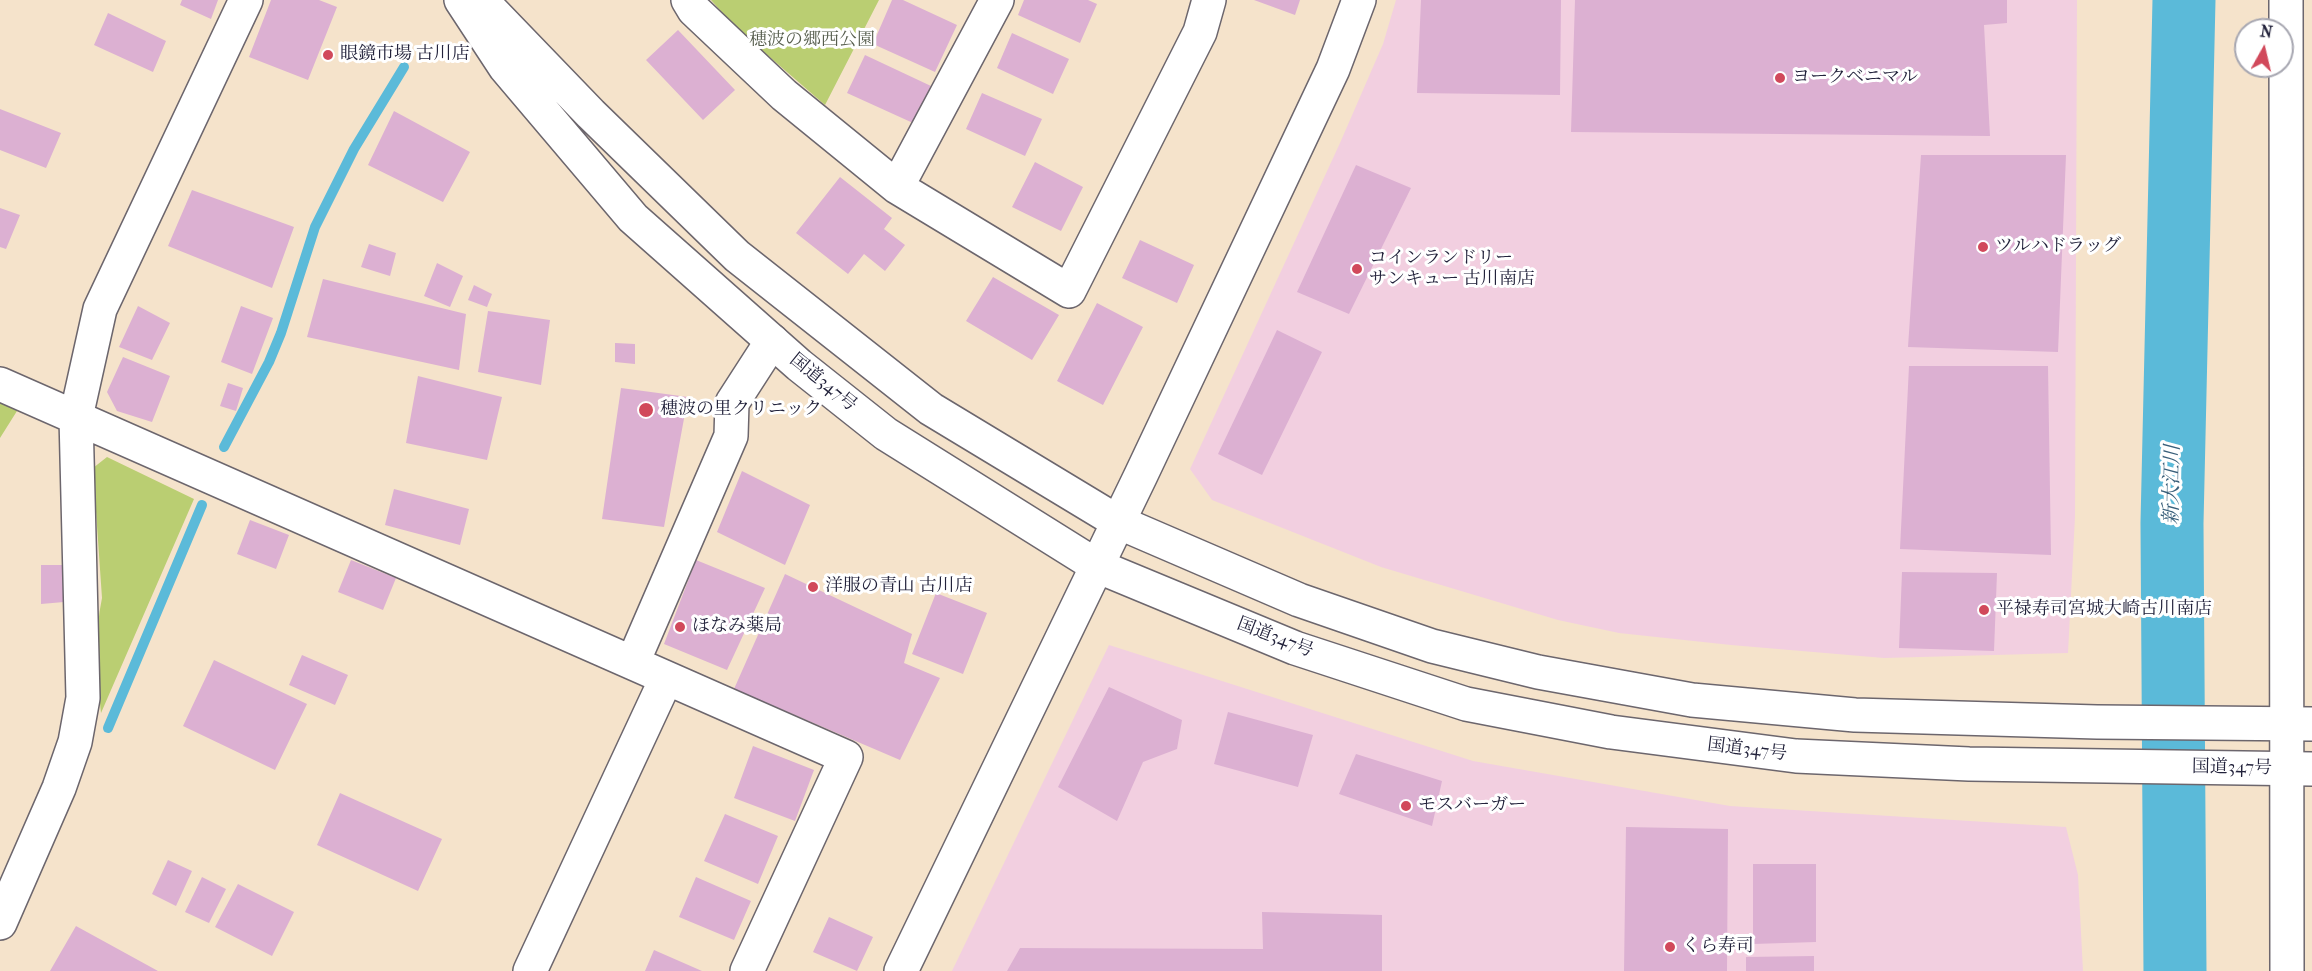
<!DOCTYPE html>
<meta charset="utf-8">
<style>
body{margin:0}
#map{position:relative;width:2312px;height:971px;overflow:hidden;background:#f5e3cb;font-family:"IM FELL French Canon",serif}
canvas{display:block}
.north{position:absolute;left:2234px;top:18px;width:60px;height:60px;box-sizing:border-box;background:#fff;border:2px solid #a7a7b1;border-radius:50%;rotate:8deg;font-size:16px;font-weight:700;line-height:24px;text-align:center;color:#22223b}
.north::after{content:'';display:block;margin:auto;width:21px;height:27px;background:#d1495b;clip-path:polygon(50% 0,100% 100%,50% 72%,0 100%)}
</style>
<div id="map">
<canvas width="2312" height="971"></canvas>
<div class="north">N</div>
</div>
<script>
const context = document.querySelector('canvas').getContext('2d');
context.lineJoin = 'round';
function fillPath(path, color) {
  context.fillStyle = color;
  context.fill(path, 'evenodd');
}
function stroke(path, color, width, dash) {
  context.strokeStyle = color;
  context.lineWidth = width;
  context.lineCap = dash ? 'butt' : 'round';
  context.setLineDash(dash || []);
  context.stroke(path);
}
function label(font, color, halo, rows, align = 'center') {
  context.font = font + ' "IM FELL French Canon","Noto Serif JP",serif';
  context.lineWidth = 6;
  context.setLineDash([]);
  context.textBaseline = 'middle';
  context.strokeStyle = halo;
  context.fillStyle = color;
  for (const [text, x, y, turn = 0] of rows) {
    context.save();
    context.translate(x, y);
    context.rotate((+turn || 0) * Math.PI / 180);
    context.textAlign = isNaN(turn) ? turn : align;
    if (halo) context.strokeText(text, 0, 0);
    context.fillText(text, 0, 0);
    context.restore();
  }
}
fillPath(new Path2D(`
 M1396,0H2077L2075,517L2068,653L1884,658L1731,645L1619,633L1558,620L1381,567L1212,500L1190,469L1340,143L1383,44Z
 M1109,645L1473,761L1730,806L2066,827L2078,875L2083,971H952Z`), '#f2cfe0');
fillPath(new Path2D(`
 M711,0H879L825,105L735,27Z
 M0,402L17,411L0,438Z
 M107,457L194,499L101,713C97,676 94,635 102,598L93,468Z`), '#bace72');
stroke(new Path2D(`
 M224,447L269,362L281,333L315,227L354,149L404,67
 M108,728L202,505`), '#5bbad9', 10);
stroke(new Path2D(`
 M2175,971L2172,523L2184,0`), '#5bbad9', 63);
fillPath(new Path2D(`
 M182,0H218L211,19L180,5Z
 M271,0H319L337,7L308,80L249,57Z
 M892,0H903L957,25L935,72L873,44Z
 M1024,0H1088L1097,4L1080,43L1018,15Z
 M1254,0H1300L1295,15Z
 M1421,0H1561L1560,95L1417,93Z
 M1575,0H2007V23L1984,25L1990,136L1571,132Z
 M108,13L166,41L153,72L94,45Z
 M678,30L735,90L703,120L646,60Z
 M1012,33L1069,59L1053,94L997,68Z
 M865,55L931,86L913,123L847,93Z
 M982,93L1042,119L1025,156L966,129Z
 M0,109L61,133L46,168L0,150Z
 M394,111L470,152L443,202L368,165Z
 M1921,155H2066L2058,352L1908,347Z
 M1035,162L1083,187L1061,231L1012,207Z
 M1356,165L1411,188L1349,314L1297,292Z
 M840,177L892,218L884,229L905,245L885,271L864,254L848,274L796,233Z
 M192,190L294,227L272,288L168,246Z
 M0,208L20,215L6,249L0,247Z
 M1140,240L1194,265L1177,303L1122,278Z
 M369,244L396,253L390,276L361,267Z
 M437,263L463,276L450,307L424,296Z
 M993,277L1059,315L1032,360L966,321Z
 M323,279L466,314L459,370L307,337Z
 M474,285L492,294L487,307L468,300Z
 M1097,303L1143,327L1103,405L1057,381Z
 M138,306L170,323L152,360L119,347Z
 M241,306L273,318L252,374L221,362Z
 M488,311L550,320L541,385L478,372Z
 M1277,330L1322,352L1262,475L1218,454Z
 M615,343L635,344V364L615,362Z
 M123,357L170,376L152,422L117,411L107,392Z
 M1909,366H2048L2051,555L1900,549Z
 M418,376L502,397L487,460L406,443Z
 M228,383L243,388L236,411L220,406Z
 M621,388L688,397L664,527L602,519Z
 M742,471L810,505L785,565L717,532Z
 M394,489L469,509L460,545L385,525Z
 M250,520L289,535L276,569L237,554Z
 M351,560L396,578L383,610L338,592Z
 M696,560L765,588L727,670L664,644Z
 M41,565H62L64,602L41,604Z
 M1902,572L1997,573L1994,651L1899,648Z
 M785,574L912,634L904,663L940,678L900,760L734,689Z
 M936,593L987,613L963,674L912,654Z
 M302,655L348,675L335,705L289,685Z
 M214,660L307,704L275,770L183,726Z
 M1109,687L1182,720L1177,749L1143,762L1117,821L1058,787Z
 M1228,712L1313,735L1298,787L1214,764Z
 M753,746L814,770L795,821L734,798Z
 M1356,754L1442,781L1432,826L1339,794Z
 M340,793L442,839L418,891L317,845Z
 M725,814L778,836L758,884L704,861Z
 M1626,827L1728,829L1727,971H1624Z
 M168,860L192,871L176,906L152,894Z
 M1753,864H1816V942L1753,944Z
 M202,877L226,889L209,923L185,912Z
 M696,877L751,901L734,940L679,917Z
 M238,884L294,912L272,956L215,927Z
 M1262,912L1382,915V971H1007L1020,948L1263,949Z
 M829,917L873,937L857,971L813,952Z
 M76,926L158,971H50Z
 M654,950L702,971H645Z
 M1814,956V971H1746V957Z`), '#dcb0d2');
const minor = new Path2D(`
 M688,0L694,10L784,95L897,187L1069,291L1200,32L1209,0
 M897,187L997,0
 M0,384L846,757L747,971
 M633,662L731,436L732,403L772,341
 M0,923L59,788L75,742L83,698L76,417L100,309L246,0
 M530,971L666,679`);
const tertiary = new Path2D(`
 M2286,0L2287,971
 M901,971L1141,475L1333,69L1359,0`);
const trunk = new Path2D(`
 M461,0L505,67L633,218L799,365L886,434L1097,566L1295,648L1466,704L1611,732L1796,756L1969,764L2312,769
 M481,0L591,114L737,256L931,409L1118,522L1299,600L1432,646L1538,672L1692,700L1855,715L2097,722L2312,724`);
stroke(minor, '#6c666d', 36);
stroke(tertiary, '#6c666d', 36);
stroke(trunk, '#6c666d', 36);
stroke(minor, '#fff', 33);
stroke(tertiary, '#fff', 33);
stroke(trunk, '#fff', 33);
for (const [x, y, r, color] of [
 [328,55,6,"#d1495b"],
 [1780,78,6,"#d1495b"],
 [1983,247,6,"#d1495b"],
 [1357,269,6,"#d1495b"],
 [646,410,8,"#d1495b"],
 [813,587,6,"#d1495b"],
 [1984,610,6,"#d1495b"],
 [680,627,6,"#d1495b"],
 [1406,806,6,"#d1495b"],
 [1670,947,6,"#d1495b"]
]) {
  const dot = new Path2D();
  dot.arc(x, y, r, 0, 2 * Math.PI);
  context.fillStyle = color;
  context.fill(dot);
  stroke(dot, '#fff', 2);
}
label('18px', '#575e4e', '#fff', [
 ["穂波の郷西公園",812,41]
]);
label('18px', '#22223b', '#fff', [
 ["眼鏡市場 古川店",340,55],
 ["ヨークベニマル",1792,78],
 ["ツルハドラッグ",1995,247],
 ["コインランドリー",1369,259],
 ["サンキュー 古川南店",1369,280],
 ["穂波の里クリニック",660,410],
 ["洋服の青山 古川店",825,587],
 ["平禄寿司宮城大崎古川南店",1996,610],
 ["ほなみ薬局",692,627],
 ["モスバーガー",1418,806],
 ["くら寿司",1682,947]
], 'left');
label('18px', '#22223b', '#fff', [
 ["国道347号",823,383,39],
 ["国道347号",1275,638,21],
 ["国道347号",1747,750,7],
 ["国道347号",2232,768,1]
]);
label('italic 20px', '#395f7a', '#fff', [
 ["新大江川",2173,485,-89]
]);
</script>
